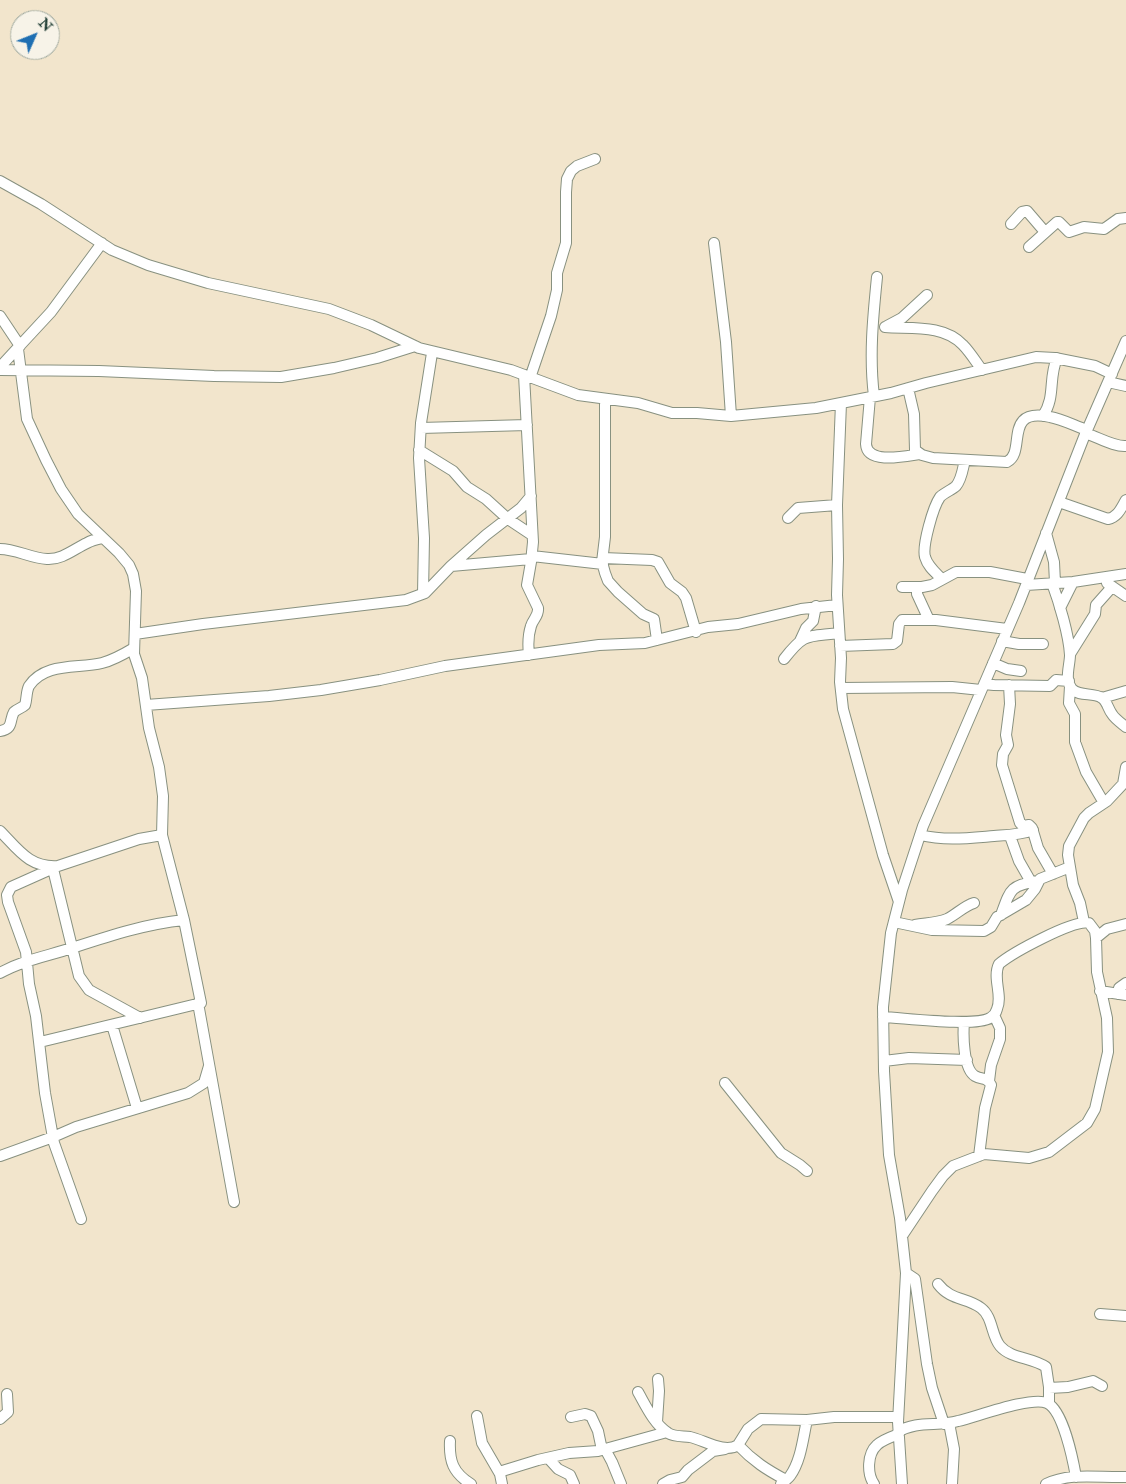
<!DOCTYPE html>
<style>
body{margin:0}
#map{position:relative;width:1126px;height:1484px;overflow:hidden;background:#f2e5cc;font-family:"IM FELL Double Pica",serif}
canvas{display:block}
.north{position:absolute;left:10px;top:10px;width:50px;height:50px;box-sizing:border-box;background:#f7f3e8;border:1px solid #a1aaa0;border-radius:50%;rotate:46deg;font-size:14px;font-weight:700;line-height:20px;text-align:center;color:#1f3d34}
.north::after{content:'';display:block;margin:auto;width:18px;height:22px;background:#1f6fb2;clip-path:polygon(50% 0,100% 100%,50% 72%,0 100%)}
</style>
<div id="map">
<canvas width="1126" height="1484"></canvas>
<div class="north">N</div>
</div>
<script>
const context = document.querySelector('canvas').getContext('2d');
context.lineJoin = 'round';
function stroke(path, color, width, dash) {
  context.strokeStyle = color;
  context.lineWidth = width;
  context.lineCap = dash ? 'butt' : 'round';
  context.setLineDash(dash || []);
  context.stroke(path);
}
const minor = new Path2D(`
 M0,181L41,204L112,250L148,265L208,283L329,309L371,325L419,348L511,370L578,395L638,403L672,413H697L731,416L816,408L891,393L926,383L1036,357L1055,358L1095,366L1112,374
 M1011,224L1022,212L1027,211L1045,232
 M714,243L726,342L731,416
 M1029,247L1057,222H1059L1069,232L1084,227L1104,229L1118,219L1126,218
 M0,316L20,346
 M887,326L902,318L927,295
 M885,327C910,329 944,324 963,345C970,352 976,362 982,370
 M18,349L27,419L46,460L61,489L78,514L119,553L129,565L133,574L136,591L134,654L142,678L149,728L159,767L163,796L162,835L184,920L201,1003L40,1042
 M0,367L51,312L102,243
 M0,370L99,371L214,376L281,377L334,368L377,358L415,346
 M524,375L533,542L531,562L527,585L538,608C539,616 533,619 531,626C528,635 528,646 529,655
 M530,378L551,316L557,290V273L566,243V192L567,179L571,171L577,166L595,159
 M1108,382L1126,386
 M908,388L914,414L915,450L922,455L933,458L1007,462C1027,452 1002,407 1050,417C1062,419 1075,426 1087,430
 M874,396C869,356 873,317 877,277
 M870,397L866,444C867,465 906,456 920,454
 M605,399V537L602,562L605,573L608,581L618,592L643,614L654,619L657,640
 M841,403L837,505L838,559L837,595L841,658L840,682L843,709L883,855L899,902
 M1043,416C1056,396 1048,379 1057,358
 M421,428L527,425
 M1085,433C1098,437 1114,447 1126,446
 M419,450L453,471L467,487L486,499L508,519L532,535
 M1059,502L1108,519C1118,517 1121,508 1126,500
 M788,518L798,508L837,505
 M1046,533L1054,562L1055,583
 M0,549C16,549 30,558 47,559C62,560 74,549 87,543C92,540 97,539 102,538
 M532,556L603,564
 M603,558L652,560L658,562L670,583L682,592L686,598L696,632
 M451,566L531,559
 M942,579C935,572 928,567 925,557C922,546 933,507 940,497C945,492 952,490 956,486C962,479 963,467 965,460
 M1052,583C1059,602 1069,635 1070,655C1070,665 1064,680 1072,689C1080,697 1093,692 1102,698C1107,701 1108,709 1112,714C1115,719 1121,723 1126,727
 M1107,583L1126,596
 M1026,585L1073,582L1126,574
 M902,587H922L932,585L956,572H990L1027,579
 M917,587V594L929,620
 M423,594L424,538L419,458L421,423L432,353
 M1060,608L1073,582
 M135,634L203,624L406,600L425,593L451,566L486,535L521,508L531,496
 M800,641L806,628L813,621L816,606
 M1002,641L1019,644H1043
 M840,646L893,644L897,641L899,624L902,620H936L1007,629
 M1070,654L1095,614L1096,605L1112,587
 M784,659C805,632 807,637 839,633
 M993,663L1007,669L1021,671
 M984,684L994,685L1050,686L1056,680L1069,681
 M1009,685L1010,704L1006,735L1008,745L1003,754L1002,765L1020,823L1023,826L1029,825L1032,828L1038,848L1053,874
 M1070,686L1069,703L1075,714V742L1086,772L1104,803
 M841,688L952,687L981,690
 M1102,698L1126,691
 M146,705L269,696L321,690L380,680L445,666L599,645L645,643L708,627L738,624L801,609L837,605
 M0,731C14,729 9,720 14,712C17,709 22,708 25,705C27,699 26,692 29,686C45,662 78,669 102,663C114,660 124,654 134,648
 M0,831C18,849 29,868 58,866L139,839L162,835
 M920,835C945,841 969,838 994,836C1008,835 1020,835 1033,830
 M1010,836L1019,861L1031,882
 M58,866L11,887L7,895L8,902L26,952L29,984L36,1016L45,1093L54,1143L81,1219
 M53,869L79,976L89,990L140,1018
 M1001,915C1010,890 1010,885 1038,881
 M894,922L932,930L984,931L991,927L997,917L1026,900L1035,889L1040,879L1070,867
 M1084,922L1080,903L1073,885L1068,855L1069,846L1084,818L1089,813L1107,801L1123,784L1126,767
 M915,925C926,923 937,923 947,919C957,914 964,906 974,903
 M1096,938L1107,929L1126,924
 M0,973C23,960 48,956 72,948C109,936 145,924 184,920
 M1100,991L1126,995
 M1118,994L1119,988L1126,983
 M198,1003L234,1202
 M883,1017C905,1018 975,1027 990,1018C994,1016 996,1013 997,1009C1003,995 992,978 999,964C1012,953 1074,919 1089,923L1095,931L1096,938L1097,972L1107,1018L1108,1052L1095,1109L1087,1123L1049,1152L1029,1158L984,1154L953,1166L943,1176L932,1191L902,1236
 M964,1022C963,1034 963,1069 975,1076C982,1080 987,1077 991,1085L985,1108L979,1156
 M112,1025L137,1108
 M884,1061L909,1058L967,1060
 M989,1081L991,1065L1000,1039V1028L994,1015
 M725,1083L781,1153L800,1165L807,1171
 M0,1156L53,1137L76,1127L188,1093L204,1083L209,1066
 M906,1273L915,1279L927,1364L932,1388L944,1424
 M938,1284C951,1301 966,1297 981,1308C993,1317 991,1335 1000,1346C1011,1359 1032,1357 1046,1367L1049,1387V1404
 M1100,1314L1126,1316
 M1049,1388L1068,1387L1093,1381L1102,1386
 M638,1392C646,1406 654,1424 668,1433C674,1437 683,1436 690,1437C704,1440 725,1454 738,1445L748,1429L761,1419L807,1420L834,1417H898
 M477,1416L482,1443L500,1474L502,1484
 M571,1417L585,1414L591,1416L598,1431L602,1450
 M0,1419L8,1412L7,1394
 M657,1422L659,1391L658,1379
 M949,1423L954,1449L952,1484
 M898,1432C917,1420 938,1427 958,1421C976,1417 1031,1396 1047,1403C1063,1410 1073,1460 1076,1477
 M450,1441C449,1461 453,1473 471,1484
 M738,1445C753,1461 767,1470 786,1480
 M605,1449L612,1462L621,1484
 M548,1458L558,1469L570,1475L574,1484
 M499,1472L538,1460L569,1453L598,1451L667,1432
 M663,1484L670,1480L682,1477L688,1470L713,1451L725,1449
 M781,1484C784,1481 788,1479 790,1476C801,1461 803,1438 807,1420
 M874,1484C867,1474 867,1454 877,1445C882,1440 891,1437 899,1434
 M902,1484L898,1422L906,1273L900,1218L889,1155L884,1071L883,1007L891,933L902,890L923,826L1019,603L1084,437L1126,341
 M1046,1484C1070,1472 1099,1478 1126,1477`);
stroke(minor, '#889180', 12);
stroke(minor, '#fff', 10);
</script>
